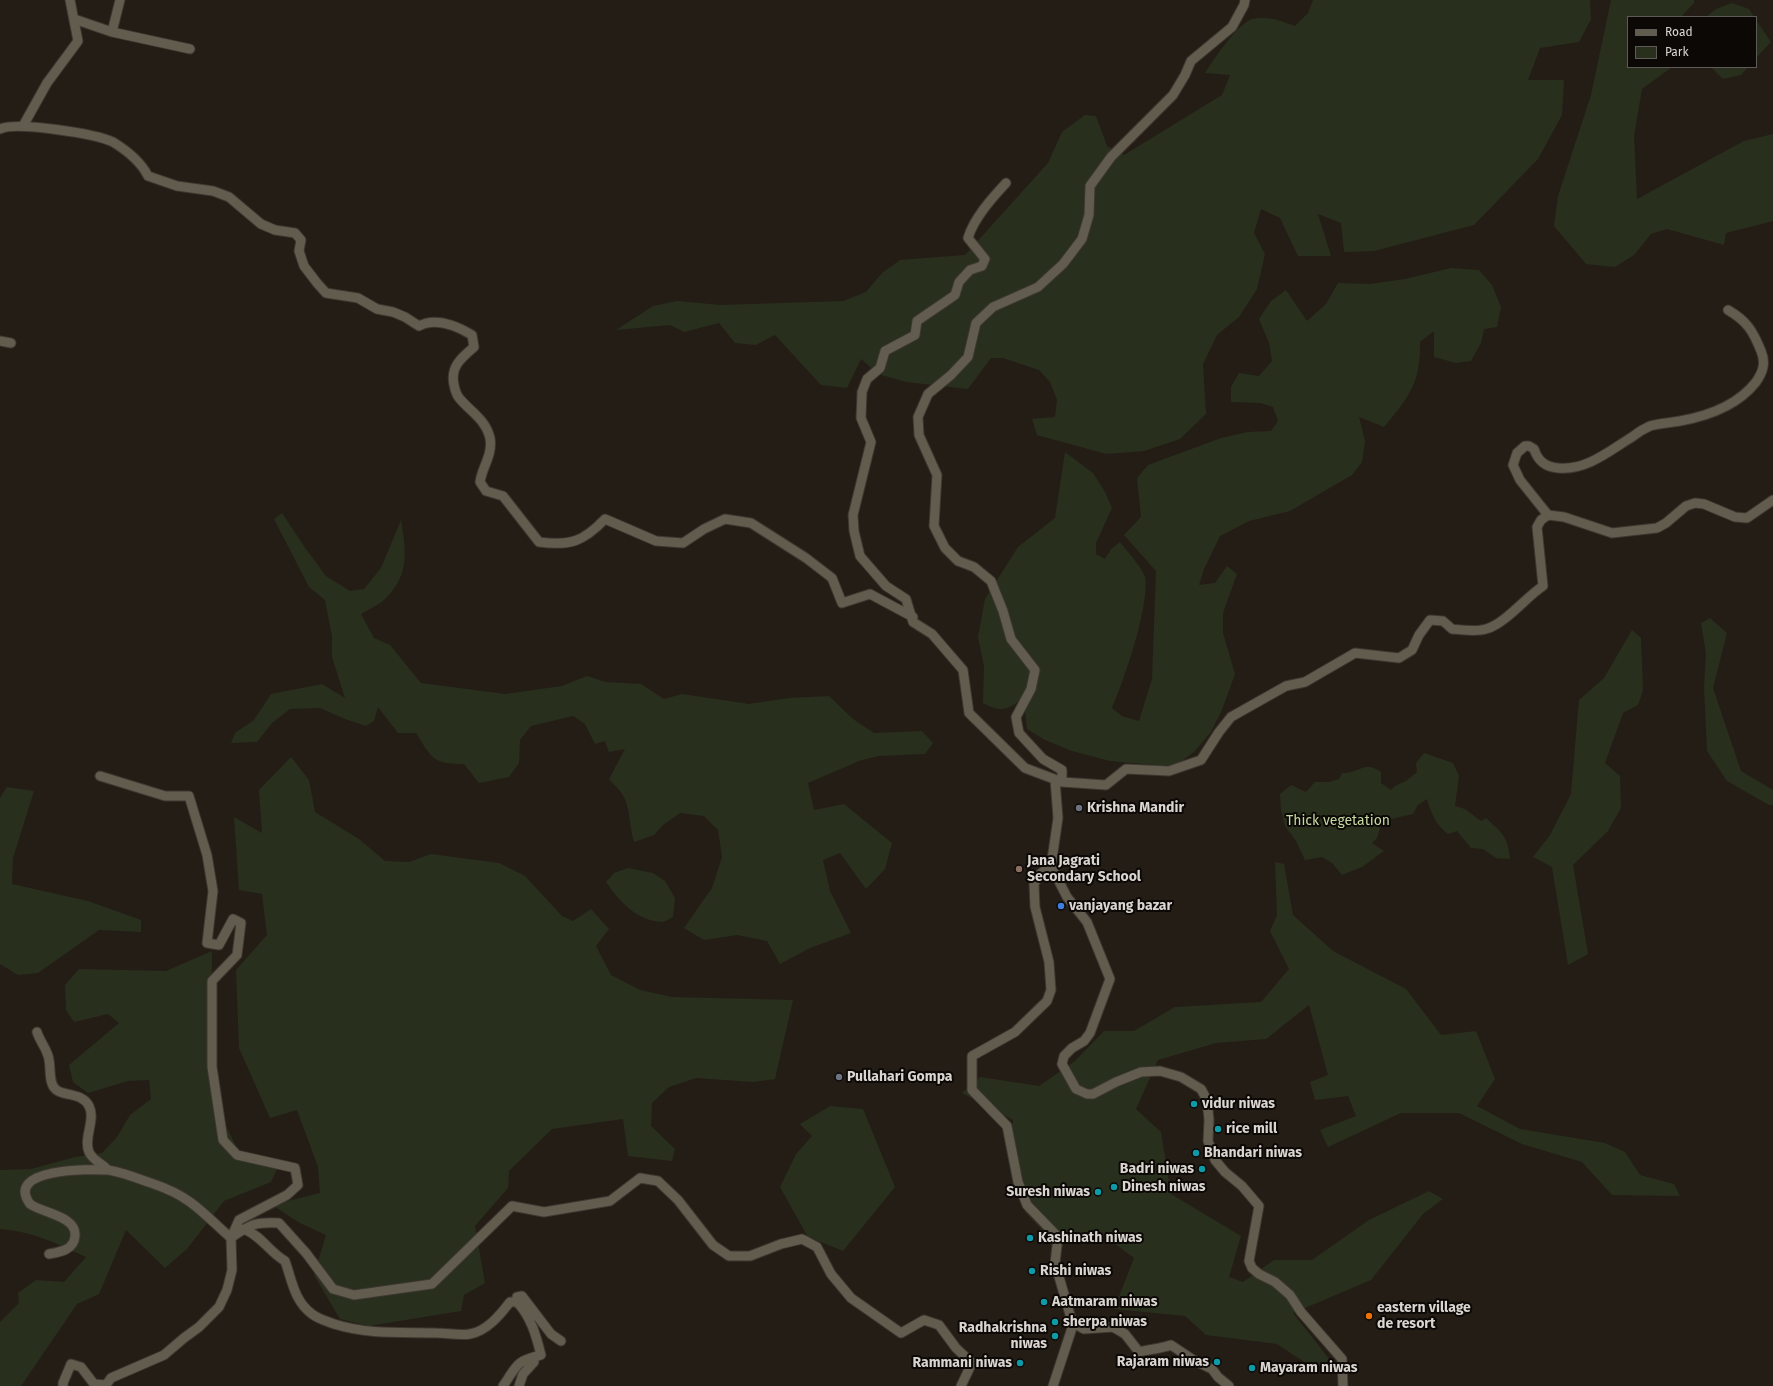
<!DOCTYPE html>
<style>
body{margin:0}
#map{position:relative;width:1773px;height:1386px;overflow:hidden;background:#241d16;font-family:"Fira Sans",sans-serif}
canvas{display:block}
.legend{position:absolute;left:1627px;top:16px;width:130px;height:52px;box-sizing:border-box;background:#0b0806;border:1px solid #5e5a57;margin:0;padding:5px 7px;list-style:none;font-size:12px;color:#dad5d0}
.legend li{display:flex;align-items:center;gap:8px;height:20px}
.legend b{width:20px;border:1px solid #5e5a57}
</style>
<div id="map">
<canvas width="1773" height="1386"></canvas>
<ul class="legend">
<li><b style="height:5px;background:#625c4f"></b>Road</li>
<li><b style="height:11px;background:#292f1d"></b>Park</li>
</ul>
</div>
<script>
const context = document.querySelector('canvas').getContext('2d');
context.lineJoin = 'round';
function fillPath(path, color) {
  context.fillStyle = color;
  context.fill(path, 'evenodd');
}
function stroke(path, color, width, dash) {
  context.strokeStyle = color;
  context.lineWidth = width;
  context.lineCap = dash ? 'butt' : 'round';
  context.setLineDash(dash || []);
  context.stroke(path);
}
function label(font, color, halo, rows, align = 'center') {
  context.font = font + ' "Fira Sans",sans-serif';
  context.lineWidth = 4;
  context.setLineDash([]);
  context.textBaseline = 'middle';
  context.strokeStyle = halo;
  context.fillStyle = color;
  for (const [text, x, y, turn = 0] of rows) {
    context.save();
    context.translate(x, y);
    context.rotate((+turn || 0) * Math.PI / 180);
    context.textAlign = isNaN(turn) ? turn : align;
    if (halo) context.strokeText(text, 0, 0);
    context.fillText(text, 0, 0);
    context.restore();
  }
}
fillPath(new Path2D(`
 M1313,0H1590L1591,19L1579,42L1540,48L1528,80H1564L1562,115L1538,159L1474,225L1374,251L1344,252L1341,223L1318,214L1331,256H1298L1280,218L1261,209L1254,233L1265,254L1257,289L1239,317L1217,335L1203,364L1206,414L1180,439L1144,451L1106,454L1037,435L1032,419L1055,417L1057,400L1050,382L1039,370L1003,358H991L968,389L906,382L878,374L861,359L847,388L821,385L775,335L756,345L735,343L719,323L684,332L670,325L616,330L653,306L677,301L720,305L843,301L866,292L882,273L900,260L965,255L1048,163L1062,132L1085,115L1096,116L1107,146L1124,155L1222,95L1230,75L1205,73C1214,59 1237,24 1252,19C1266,15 1282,21 1295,26L1308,13Z
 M1611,0H1694V3L1681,17H1628V67H1672L1642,89L1634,136L1637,199L1744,141L1773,134V221L1726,233L1724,245L1667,229L1651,234L1634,255L1615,267L1586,264L1554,226L1558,196L1591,95Z
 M1732,3L1749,9L1754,17H1706L1716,9Z
 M1756,20L1771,42L1756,58Z
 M1711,67H1748L1741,75L1723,79Z
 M1451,268L1479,270L1492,285L1501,307L1497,327L1484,329L1481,343L1471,361L1456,363L1434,357V331L1420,342C1421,381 1409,398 1384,427L1359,417L1365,441L1362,462L1352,475L1290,511L1249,521L1220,536L1204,569L1199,585L1215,583L1227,566L1237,574L1223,613V633L1235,674L1222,710L1211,732L1194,752L1176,765H1155L1110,761L1072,751L1045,740L1027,729L1025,711L1032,697L1026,695C1010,709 1003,714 983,703L984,666L978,637L985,599L1018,547L1055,518L1065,452L1093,473L1105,492L1112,508L1096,543V554L1105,559L1111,549L1120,542C1126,550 1142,567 1145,577C1150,604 1124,681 1112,708L1122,716L1139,721L1152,679L1156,571L1124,535L1141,517L1137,478L1148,465L1221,438L1248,432L1271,431L1278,421L1273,407L1260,403L1231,402V387L1239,373L1259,376L1272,361L1269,343L1259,319L1271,301L1286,290L1307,321L1326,304L1338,283L1370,284L1405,279Z
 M282,513L306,549L326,576L350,591L364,589L381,568L401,520C406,551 410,575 385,599C379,605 369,609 361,614L374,638L390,645L421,683L505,694L562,686L587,676L606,682L641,684L664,699L682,694L749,704L789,698L829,696L853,719L874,733L922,731L933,743L925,754L878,756L859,761L808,783L814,810L844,804L892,843L885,869L866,889L840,853L823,860L830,891L851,933L810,948L780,964L767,941L737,935L704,940L684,928L712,888L722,857L718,830L704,816L680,813L663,825L654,835L634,842C630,829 630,814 626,802C623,792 615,786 609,779L625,749L609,752L605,741L595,744L585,724L573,716L531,726L520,740L519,763L509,777L479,783L464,764C432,764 432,758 416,733H398L378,707L374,721L366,726L345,719L320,708L290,709L272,723L257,742L231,743L235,733L254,720L271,694L322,684L345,698L332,657V636L325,600L309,587L274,519Z
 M1710,618L1727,633L1713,688L1741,771L1773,790V805H1769L1727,781L1707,751L1704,688L1706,654L1701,623Z
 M1632,630L1641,638L1643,690L1638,705L1623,713L1605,763L1620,776L1621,808L1608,831L1573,865L1588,954L1568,965L1552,867L1533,857L1550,835L1571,794L1579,700L1604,678Z
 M1424,753L1453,763L1459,776L1455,806L1465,809L1481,821L1486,818C1502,833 1508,836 1510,859L1496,858L1483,849L1471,848L1457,831L1448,834C1436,825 1431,813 1427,799L1418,805L1413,814L1382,821L1377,838L1372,843L1384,851L1362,867L1342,875L1332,863L1322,857L1305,860L1296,841L1285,826L1281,811L1280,794L1291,785L1306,792L1315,782H1329L1339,779L1342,773C1359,774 1363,760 1381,772V783L1391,790L1395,786L1406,781L1417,772L1416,763Z
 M291,757L309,780L315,812L359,839L385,861L409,862L431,854L499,863L525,876L562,916L573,921L591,909L609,929L596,946L611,975L640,990L672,997L793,1000L775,1079L753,1082L696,1078L669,1087L652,1103L651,1126L675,1149L672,1161L628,1156L623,1119L552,1129L509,1171L508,1188L475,1226L485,1283L464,1295L461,1311L369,1326L340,1319L314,1275L326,1235L300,1223L272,1205L320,1193L318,1167L297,1110L270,1118L239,1048L236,970L267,935L262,894L239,890L234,817L262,833L259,790Z
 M7,787L34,791L13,858L12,884L88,901L141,920V932L99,930L38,973L18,975L0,964V798Z
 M1275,862L1284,864L1293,915L1333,951L1406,989L1441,1035L1476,1031L1495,1079L1477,1106L1520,1129L1605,1143L1625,1152L1640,1175L1674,1184L1680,1196L1612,1195L1582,1162L1522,1144L1459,1113H1401L1328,1147L1320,1130L1356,1116L1348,1096L1315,1100L1310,1082L1328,1075L1309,1005L1266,1039L1216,1043L1158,1060L1136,1109L1161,1132L1171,1194L1241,1236L1229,1277L1243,1282L1274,1260H1312L1369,1220L1429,1191L1443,1199L1423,1214L1371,1280L1293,1313L1330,1360L1315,1369L1277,1344L1206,1335L1185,1316L1114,1309L1134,1258L1110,1240L1042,1230L1025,1212L1010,1168L1013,1120L962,1093L980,1077L1039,1086L1075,1061L1104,1031H1134L1175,1007L1261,1002L1289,969L1270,931L1277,915Z
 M628,868L653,873L665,881L675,898L673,917C670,918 665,922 662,922C637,921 619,901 606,882L614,873Z
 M212,951L211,1054L222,1118L240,1154L278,1167L271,1182L224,1201L187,1249L165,1268L126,1230L99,1294L77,1304L21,1386H0V1322L19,1303L18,1293L36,1280L64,1282L86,1257C58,1244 32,1231 0,1229V1170L31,1169L75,1157L102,1153L117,1137L130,1115L151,1099L149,1080L128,1081L88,1093L73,1082L69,1065L119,1023L108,1014L74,1022L66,1010L65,985L79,969L166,971Z
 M830,1106L863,1109L895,1187L843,1251L808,1237L780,1187L796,1154L812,1136L800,1124Z`), '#292f1d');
const minor = new Path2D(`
 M74,19L112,32L190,49
 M112,32L120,0
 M23,126L47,83L78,41L70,0
 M0,129C16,121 96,134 113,142C126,150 141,162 148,176L177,186L213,191L229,197L261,224L275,230L295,233L301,240L299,251L304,266L317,283L326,293L358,298L377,309L393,312L405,317L419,326C436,317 457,326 472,335L474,347C461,358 450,367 454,385C455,390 457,396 460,399C471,412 486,420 490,438C493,455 482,467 480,482L486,491L503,496L539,542C570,546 583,542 605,519L656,541L683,543L704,529L725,519L751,523L806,558L832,578L842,603L870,594L913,617
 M1006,183C992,198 974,218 968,238L985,259L982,266L970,270L959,282L955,295L917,321L915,335L885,351L880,368L867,379L862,392L861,418L871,442L853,515L854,531L860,556L886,586L906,599L913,622L932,634L963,670L969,713L1025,768L1062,782L1106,785L1126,769L1169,771L1201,760L1219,732L1231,717L1286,686L1305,682L1355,653L1399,658L1412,650L1419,635L1430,620L1443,621L1452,629C1462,630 1476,632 1486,629C1505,624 1526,597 1543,586L1537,527L1541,520L1548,515L1564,517L1612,533L1657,528L1666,523L1686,506L1695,503L1704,504L1735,517L1747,518L1773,500
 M0,341L11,343
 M1548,515L1520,480L1513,465L1517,453L1525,446H1529L1534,449C1538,461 1545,467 1558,468C1586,471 1609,451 1632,437C1637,433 1643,429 1650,426C1660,423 1669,423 1680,421C1708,416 1738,405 1756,382C1763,372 1766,363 1761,351C1753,331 1747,321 1728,310
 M1055,780L1058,818L1051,866L1067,897L1087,922L1110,979L1090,1033L1084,1041L1072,1048L1064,1056L1062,1064L1076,1089L1087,1094H1093L1116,1082L1141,1072L1160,1071L1181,1077L1201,1089L1207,1100L1209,1120L1208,1141L1215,1160L1225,1172L1242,1186L1259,1206L1249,1261L1252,1268L1259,1274L1275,1282L1290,1295L1301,1312L1342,1359L1343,1386
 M1062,782V770L1043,759L1019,733L1016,717L1031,689L1035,670L1011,639L1003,611L991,581L974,567L958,561L945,548L934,526L937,475L919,435L918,417L928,394L951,375L968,357L976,323L993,307L1038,287L1063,264L1082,239L1089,215L1090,186L1111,157L1173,95L1185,75L1191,61L1232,27L1244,5L1245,0
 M1051,866L1040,874L1034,884L1035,907L1049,962L1051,990L1047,1001L1015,1032L972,1056V1090L1007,1126L1018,1182L1027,1205L1058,1237L1055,1263L1073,1325L1053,1386
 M37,1032C40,1042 48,1050 49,1060C51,1069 48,1086 58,1091C68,1096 83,1094 89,1106C96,1120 83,1138 89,1152C93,1161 102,1163 108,1170
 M244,1229C263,1237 268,1251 285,1261C292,1280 294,1301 312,1314C318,1319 327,1321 334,1324C370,1335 400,1332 437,1333C447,1333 460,1336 470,1334C487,1331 500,1315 510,1302H517C531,1317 536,1335 541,1355C515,1361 517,1366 503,1386
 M232,1237C251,1224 255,1222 279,1223L306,1253L333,1289L354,1295L432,1284L512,1206L544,1212L610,1201L640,1178L658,1181L678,1200L713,1245L729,1256H750L781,1244L802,1239L817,1247L831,1274L851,1298L901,1333L924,1320L939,1325L956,1348L972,1363L961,1386
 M49,1254C60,1252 74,1250 75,1236C77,1216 42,1213 30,1204C4,1168 90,1169 107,1170C119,1171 139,1179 151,1183C163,1187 179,1194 190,1202C204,1212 217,1226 231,1238
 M517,1302V1297L522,1296L551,1334L561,1341
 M1072,1322L1084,1329L1113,1327L1125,1334L1139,1352C1150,1349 1160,1349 1171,1345L1195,1361L1212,1369L1218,1377L1229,1386
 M63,1386V1383L71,1364L81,1367L94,1384L106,1385L111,1378L164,1355L184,1338L199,1327L219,1307L227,1290L232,1270L231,1238L239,1220L287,1195L298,1185L295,1168L237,1155L223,1140L212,1067V981L237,955L241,923L233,919L219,945L207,943L213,891L207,855L189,796H165L100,776
 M519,1386L523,1374L534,1362V1357`);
stroke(minor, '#3d3730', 11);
stroke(minor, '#625c4f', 9);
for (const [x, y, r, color] of [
 [1079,808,4,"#6b7280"],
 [1019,869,4,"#8d6e63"],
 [1061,906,4,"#3f7fe0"],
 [839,1077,4,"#6b7280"],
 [1194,1104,4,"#0f9aa8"],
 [1218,1129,4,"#0f9aa8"],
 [1196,1153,4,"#0f9aa8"],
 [1202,1169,4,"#0f9aa8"],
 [1114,1187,4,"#0f9aa8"],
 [1098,1192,4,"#0f9aa8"],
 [1030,1238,4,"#0f9aa8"],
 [1032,1271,4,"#0f9aa8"],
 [1044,1302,4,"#0f9aa8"],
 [1369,1316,4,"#e8710a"],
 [1055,1322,4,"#0f9aa8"],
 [1055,1336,4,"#0f9aa8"],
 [1217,1362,4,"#0f9aa8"],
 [1020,1363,4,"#0f9aa8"],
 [1252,1368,4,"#0f9aa8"]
]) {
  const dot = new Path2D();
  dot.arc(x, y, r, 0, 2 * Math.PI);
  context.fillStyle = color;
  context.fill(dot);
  stroke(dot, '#0b0806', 1.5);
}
label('bold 14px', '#dad5d0', '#0b0806', [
 ["Krishna Mandir",1087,808],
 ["Jana Jagrati",1027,861],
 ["Secondary School",1027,877],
 ["vanjayang bazar",1069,906],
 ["Pullahari Gompa",847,1077],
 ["vidur niwas",1202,1104],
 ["rice mill",1226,1129],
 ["Bhandari niwas",1204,1153],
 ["Badri niwas",1194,1169,"right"],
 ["Dinesh niwas",1122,1187],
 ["Suresh niwas",1090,1192,"right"],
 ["Kashinath niwas",1038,1238],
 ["Rishi niwas",1040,1271],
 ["Aatmaram niwas",1052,1302],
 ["eastern village",1377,1308],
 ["de resort",1377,1324],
 ["sherpa niwas",1063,1322],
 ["Radhakrishna",1047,1328,"right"],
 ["niwas",1047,1344,"right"],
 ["Rajaram niwas",1209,1362,"right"],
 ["Rammani niwas",1012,1363,"right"],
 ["Mayaram niwas",1260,1368]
], 'left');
label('14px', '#c5d89f', '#0b0806', [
 ["Thick vegetation",1338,821]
]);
</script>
